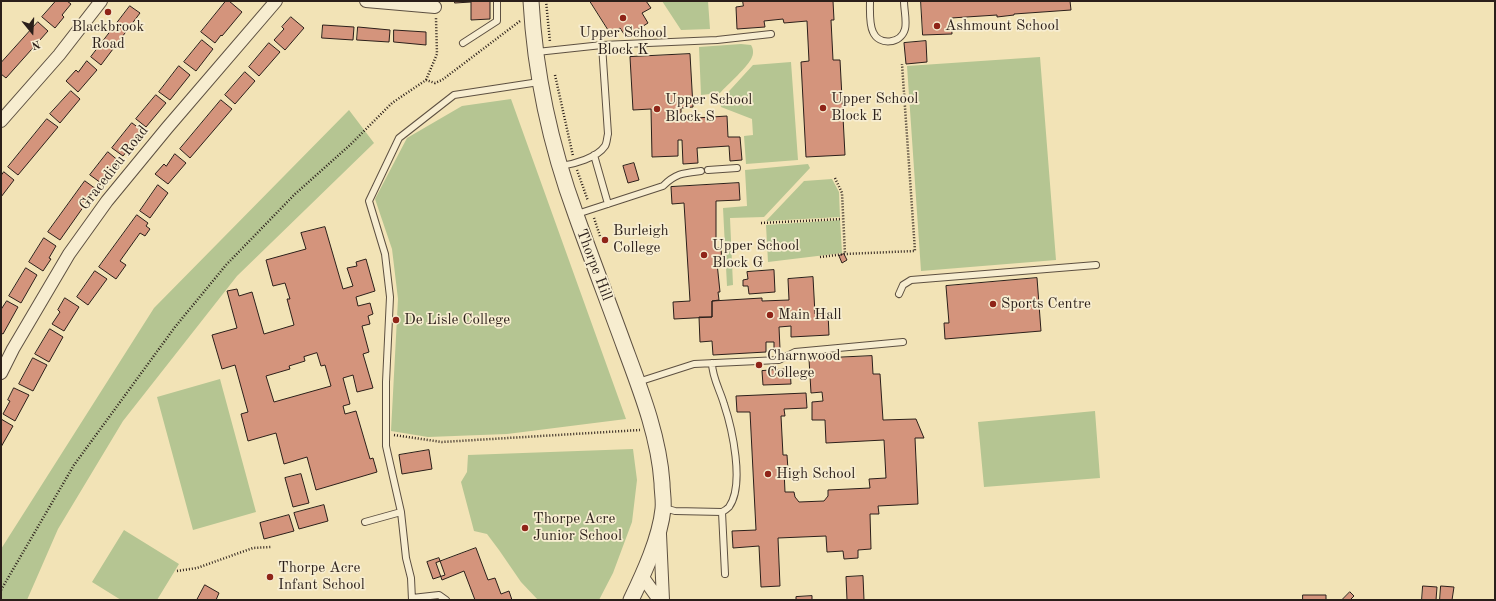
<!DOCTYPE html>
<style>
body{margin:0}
#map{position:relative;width:1496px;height:601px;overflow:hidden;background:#f2e3b6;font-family:"Old Standard TT",serif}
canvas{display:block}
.frame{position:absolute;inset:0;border:2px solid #2b1f1a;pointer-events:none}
.north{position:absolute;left:12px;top:12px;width:40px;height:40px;-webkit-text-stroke:3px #f7edd0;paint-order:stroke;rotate:162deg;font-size:11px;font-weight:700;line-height:16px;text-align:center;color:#2b1f1a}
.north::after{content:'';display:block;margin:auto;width:14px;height:18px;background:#2b1f1a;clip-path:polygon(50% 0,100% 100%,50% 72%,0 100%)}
</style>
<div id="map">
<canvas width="1496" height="601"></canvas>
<div class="frame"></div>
<div class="north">N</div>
</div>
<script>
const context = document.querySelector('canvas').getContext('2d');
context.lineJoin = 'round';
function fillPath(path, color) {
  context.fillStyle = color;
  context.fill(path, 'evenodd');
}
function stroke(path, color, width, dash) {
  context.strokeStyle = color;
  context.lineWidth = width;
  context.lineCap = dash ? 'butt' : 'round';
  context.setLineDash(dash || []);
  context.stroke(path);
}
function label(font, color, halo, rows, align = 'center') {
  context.font = font + ' "Old Standard TT",serif';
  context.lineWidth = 3.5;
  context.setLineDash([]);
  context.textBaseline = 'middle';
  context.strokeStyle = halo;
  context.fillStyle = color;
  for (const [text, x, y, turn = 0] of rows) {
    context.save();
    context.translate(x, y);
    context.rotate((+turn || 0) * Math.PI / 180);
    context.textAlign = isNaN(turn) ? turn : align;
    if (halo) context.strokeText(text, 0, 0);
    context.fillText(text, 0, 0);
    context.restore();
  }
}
fillPath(new Path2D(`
 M662,1H708L710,29L681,30Z
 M741,44L751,45C753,48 754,53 752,57C749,66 727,85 720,93L701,95L699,47Z
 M1040,57L1056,260L921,271L907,66Z
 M791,62L798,160L746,164L744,136L753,135L752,119L721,107L720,101L753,65Z
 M511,99L626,419L507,434L428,437L391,431L398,299L392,249L375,199L407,138L462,106Z
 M349,110L374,143L237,276L123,421L58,529L27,600H1V549L154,308Z
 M808,164L810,168L764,217L730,218L733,285L727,286L723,208L747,206L745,170Z
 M832,179L839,192L840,217L766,221L804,181Z
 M840,220L842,253L768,262L766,225Z
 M220,379L256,512L193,530L157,397Z
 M1095,411L1100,478L984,487L978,422Z
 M633,449L637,480L632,522L613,573L599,600H538L521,582L499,550L487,534L474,531L461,482L467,472L468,455Z
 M124,530L179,564L157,600H121L92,582Z`), '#b5c592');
const building = new Path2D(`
 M56,1H67L71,4L62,15L64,17L55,28L42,17Z
 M226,1H229L242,12L222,36L221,35L215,43L201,32Z
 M455,1H490V19L471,20V2L455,3Z
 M590,1H646L651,8L642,13L648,23L626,37L620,28L611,34Z
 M743,1H833L834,20H831L833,60H840L845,155L806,157L801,62L809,61L807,21L784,23L783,19L764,21L765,27L737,29L736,7L743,6Z
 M921,1H1070L1071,10L1014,14V15L997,17V15L951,18L952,34L923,35Z
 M130,6L140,13L101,65L91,57Z
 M291,17L304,28L285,50L274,40L284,29L282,27Z
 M38,22L48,31L6,78L1,74V63Z
 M323,25L354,27L353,40L322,38Z
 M358,27L390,30L389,42L357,40Z
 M394,30L426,32V45L394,42Z
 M202,40L213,49L196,71L184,62Z
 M926,41L927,62L906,64L904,43Z
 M269,43L280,52L259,76L249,67Z
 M690,54L693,107L681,108V119L727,116L728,137H740L742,160L730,161L729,146L697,148L698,163L683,164L682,140H678V156L652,157L651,109L633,110L630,57Z
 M87,61L97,70L78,92L66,81L76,70L78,72Z
 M179,66L190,75L170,100L159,92Z
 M245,72L255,81L235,104L225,95Z
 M71,91L80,99L60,123L50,114Z
 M156,95L166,103L146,127L136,119Z
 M221,100L232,109L190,158L180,149Z
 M47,119L58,127L18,175L8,167Z
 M132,123L143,131L123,156L112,148Z
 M108,152L120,162L112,174L110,172L101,183L90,175Z
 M175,154L186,163L168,184L155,174L164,164L166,166Z
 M634,163L639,180L628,183L623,166Z
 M4,172L14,180L1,197V176Z
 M85,181L96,189L60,240L48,232Z
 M739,183L740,200L716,201V248H721L722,263H717L720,292H718L719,300L712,301V317L674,319L673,302L690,301L684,203L672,204L671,187Z
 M158,185L168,193L150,218L140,211Z
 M137,215L148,223L146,226L150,229L145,236L140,233L120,261L126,265L116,279L99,267Z
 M325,227L343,289L353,286L347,268L357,266L356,262L366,259L375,291L356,297L358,306L370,303L373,314L368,316L370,324L362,326L369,352L363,354L373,388L357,392L353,375L343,378L350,404L343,406L345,414L356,411L370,459L373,458L377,472L316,490L307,457L284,464L276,433L248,441L241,414L248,412L235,365L222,369L212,335L237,328L227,291L237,289L239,296L252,292L264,334L294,325L287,299H290L285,283L273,286L266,260L306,249L301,233ZM317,353L321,366L325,365L331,386L274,402L266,376L290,369L289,366L305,361L304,357Z
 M44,238L56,246L49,258L51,259L43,271L29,262Z
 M844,254L847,260L842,263L839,256Z
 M26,268L37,275L21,303L9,296Z
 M774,270L775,292L749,294L748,286H743V280L748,279L747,272Z
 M95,271L107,279L88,305L77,297Z
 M813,277L815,314L828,313L829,335L791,337V326L779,327L780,349L774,350V342H766V352L713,355L712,341L700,342L699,317H712V301L762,298V301L789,300L788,279Z
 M1037,278L1041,331L945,339L944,323H949L946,286Z
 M65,298L79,307L64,331L52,324L60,312L58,310Z
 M7,301L18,307L3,334L1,333V310Z
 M50,329L63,337L49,362L35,354Z
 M872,356L873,374H880L883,420L916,419L924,438H915L918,504L878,506L879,514H870L871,549L858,550V558L844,559L843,551L827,552L826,536L778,538L780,586L761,587L759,546L733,548L732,531L756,530L750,412H737L736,396L806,393L807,408L784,409L785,416H781L783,455H787L788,470H784L785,492H794L795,497L799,502L824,501L828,496V490L870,488L869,479L886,478L884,440L826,443L825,420H812V402L823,401L822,392L811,393L809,359Z
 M33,358L47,365L33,391L19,384Z
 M790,369L791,384L763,385L762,371Z
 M14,388L29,395L15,421L3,414L10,401L8,400Z
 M1,419L13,426L1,447Z
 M429,450L432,469L402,474L399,455Z
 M301,474L309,503L293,507L285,478Z
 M324,505L328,521L299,529L294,513Z
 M289,515L294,531L264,539L260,523Z
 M476,548L488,580L495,578L501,594L509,591L512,600H475L464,571L442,580L436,563Z
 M439,558L445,575L433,579L427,562Z
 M863,576L864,600H847L846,577Z
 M205,585L219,593L216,600H197Z
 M1423,586L1437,587L1436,600H1422Z
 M1441,586L1454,587L1452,600H1440Z
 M1350,592L1354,596L1350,600H1342Z
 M1303,595H1326V600H1303Z
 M812,596V600H796V597Z`);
fillPath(building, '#d4947c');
stroke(building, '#2b1f1a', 1);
const service = new Path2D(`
 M870,1C870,10 869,24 873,32C879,46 901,44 905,29C907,21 904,10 904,1
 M463,43L497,21V1
 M537,52L602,45L717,40L771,34
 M594,155L608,204
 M561,166C574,164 597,158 605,146C607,143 607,137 608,134L602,45
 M708,170L737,168
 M577,214L663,186C676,173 684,173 701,171
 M899,294L903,285L911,280L1096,265
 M712,363C712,377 720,390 724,404C732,428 745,485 729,507C727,509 724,511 722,512
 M638,382L694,364L779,360L795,352L903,342
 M664,508L675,511L722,512L725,574
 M365,522L401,512
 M412,598L439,595L446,600
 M412,600L411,578L406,558L401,512L386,446V382L390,297L385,254L369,201L399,138L454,95L539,82`);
const minor = new Path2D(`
 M366,1L435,7
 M1,121L59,55L101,1
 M1,373L13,349L69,254L107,201L167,128L276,1
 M660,534L663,600
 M642,576L659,600`);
const tertiary = new Path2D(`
 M531,1C535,73 551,147 576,215C592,260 609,304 625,348C641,391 659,437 662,483C662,492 664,500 663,509C660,538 644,573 631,600`);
stroke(service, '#5d5041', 8);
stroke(minor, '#5d5041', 14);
stroke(tertiary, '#5d5041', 17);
stroke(new Path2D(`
 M546,1L550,42
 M555,75L573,156
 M426,80L437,54L436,18
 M577,170L588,201
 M835,178L842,193L845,254
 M594,218L600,236
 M761,223L842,219
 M820,257L845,254L915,251L902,64
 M394,435L442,442L640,430
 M177,571L197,568L253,548L271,547
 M1,590L74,465L175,327L226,265L295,194L350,145L392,103L426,80L435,83L442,80L520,21`), '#2b1f1a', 2.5, [1, 2]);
stroke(service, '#f7edd0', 6);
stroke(minor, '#f7edd0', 12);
stroke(tertiary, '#f7edd0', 15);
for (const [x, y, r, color] of [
 [108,12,4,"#8f2418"],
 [623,18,4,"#8f2418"],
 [937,26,4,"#8f2418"],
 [823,108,4,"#8f2418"],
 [657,109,4,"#8f2418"],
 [605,240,4,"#8f2418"],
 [704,255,4,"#8f2418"],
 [993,304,4,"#8f2418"],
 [770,315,4,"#8f2418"],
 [396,320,4,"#8f2418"],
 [759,365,4,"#8f2418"],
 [768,474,4,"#8f2418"],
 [525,528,4,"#8f2418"],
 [270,577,4,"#8f2418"]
]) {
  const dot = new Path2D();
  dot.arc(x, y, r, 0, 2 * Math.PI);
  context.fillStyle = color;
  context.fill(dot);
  stroke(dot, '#f7edd0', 1.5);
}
label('15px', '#2b1f1a', '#f7edd0', [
 ["Ashmount School",945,26],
 ["Blackbrook",108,27,"center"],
 ["Road",108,44,"center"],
 ["Upper School",623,33,"center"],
 ["Block K",623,50,"center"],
 ["Upper School",831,99],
 ["Block E",831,116],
 ["Upper School",665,100],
 ["Block S",665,117],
 ["Burleigh",613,231],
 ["College",613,248],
 ["Upper School",712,246],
 ["Block G",712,263],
 ["Sports Centre",1001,304],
 ["Main Hall",778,315],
 ["De Lisle College",404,320],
 ["Charnwood",767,356],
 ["College",767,373],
 ["High School",776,474],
 ["Thorpe Acre",533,519],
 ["Junior School",533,536],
 ["Thorpe Acre",278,568],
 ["Infant School",278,585]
], 'left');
label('15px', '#2b1f1a', '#f7edd0', [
 ["Gracedieu Road",114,168,-52],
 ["Thorpe Hill",594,265,69]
]);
</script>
